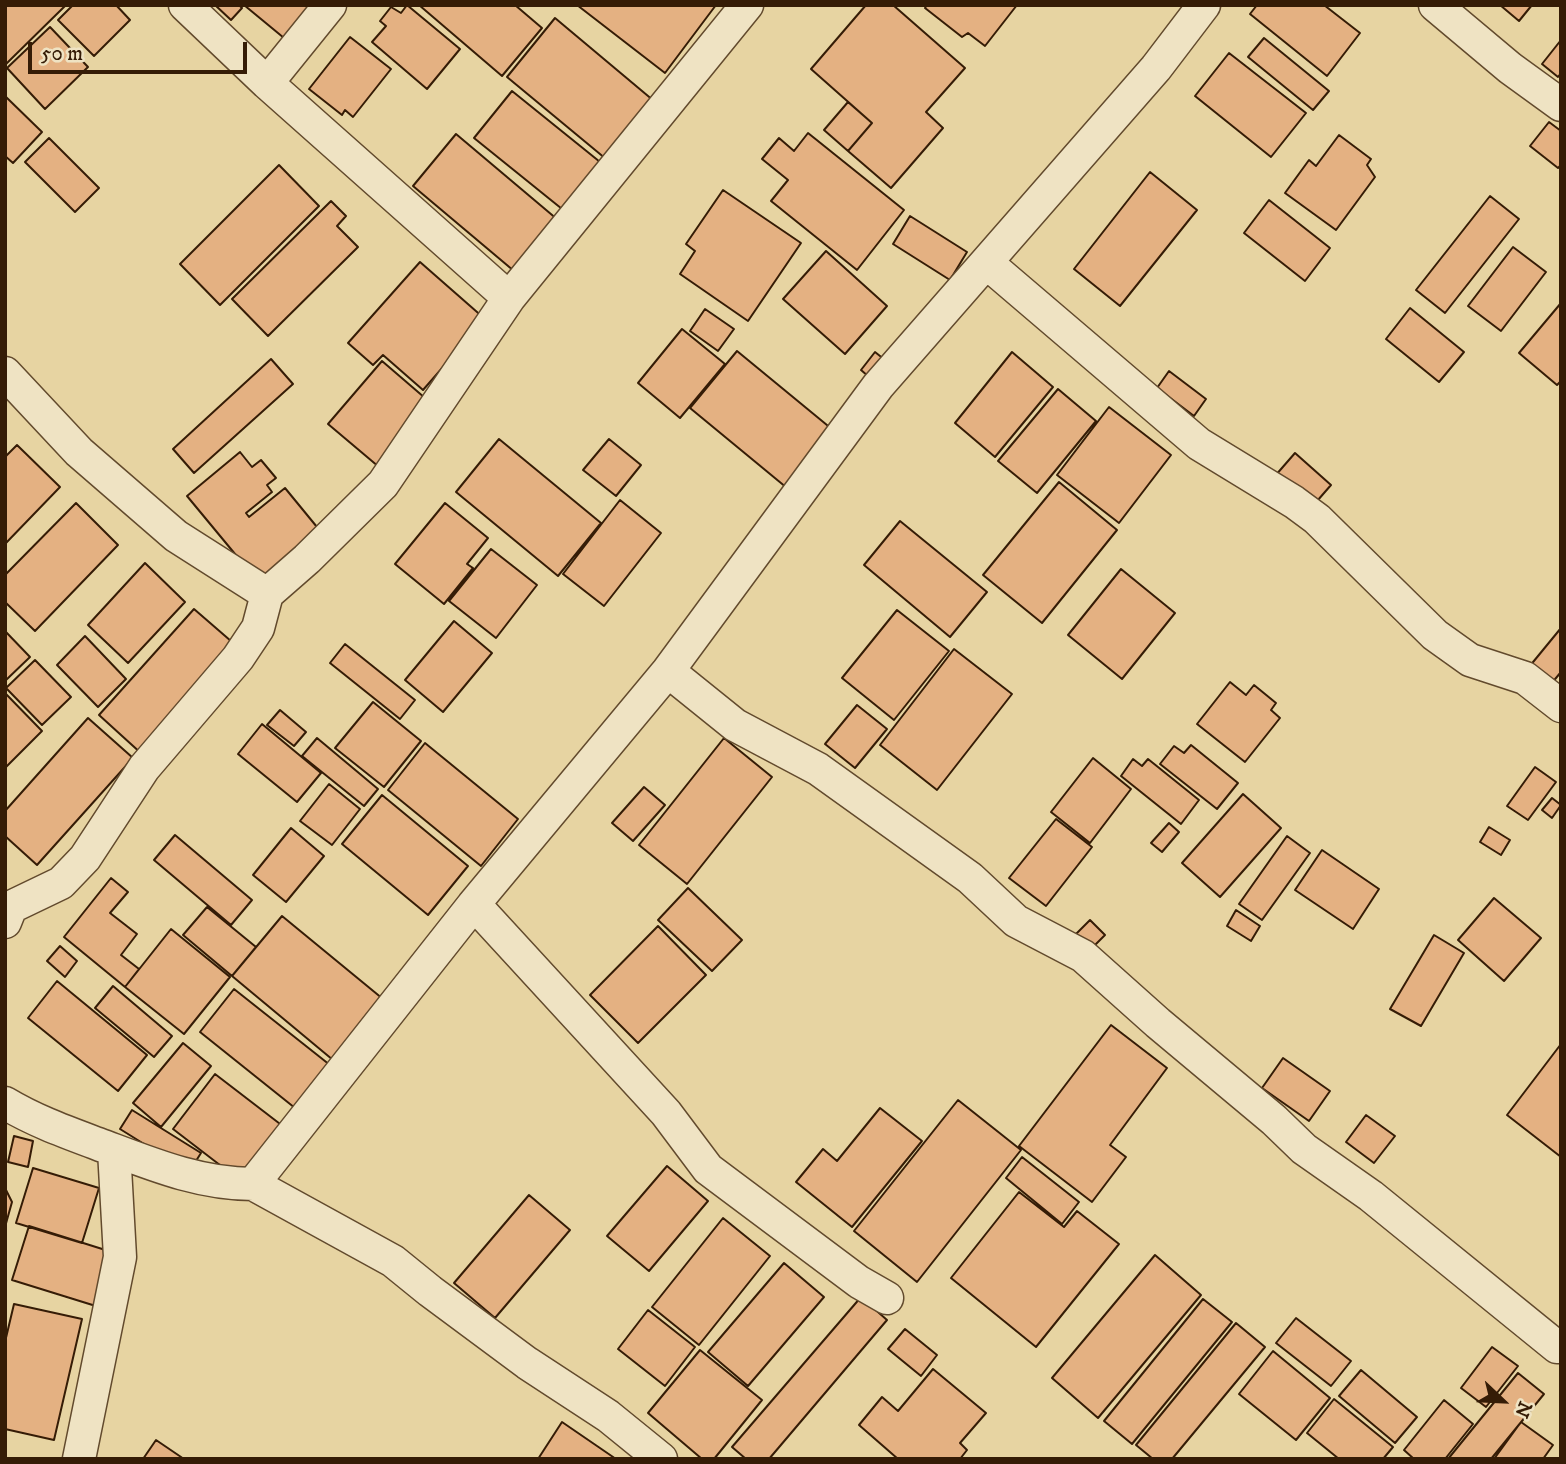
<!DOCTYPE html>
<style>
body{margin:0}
#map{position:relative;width:1566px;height:1464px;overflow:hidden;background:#e7d4a2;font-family:"IM FELL DW Pica",serif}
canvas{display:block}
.frame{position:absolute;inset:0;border:7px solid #351c06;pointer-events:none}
.north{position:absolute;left:1468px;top:1366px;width:70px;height:70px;-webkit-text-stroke:5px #efe3c3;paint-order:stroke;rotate:113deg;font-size:19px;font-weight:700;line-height:28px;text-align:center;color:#351c06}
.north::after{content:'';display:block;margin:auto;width:24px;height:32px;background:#351c06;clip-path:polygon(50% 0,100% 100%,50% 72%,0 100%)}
.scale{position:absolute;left:28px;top:42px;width:219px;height:32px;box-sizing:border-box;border:4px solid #351c06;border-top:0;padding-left:9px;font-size:21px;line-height:24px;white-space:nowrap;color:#351c06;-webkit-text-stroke:5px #efe3c3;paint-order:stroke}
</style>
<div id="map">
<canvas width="1566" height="1464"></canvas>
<div class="frame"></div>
<div class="north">N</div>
<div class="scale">50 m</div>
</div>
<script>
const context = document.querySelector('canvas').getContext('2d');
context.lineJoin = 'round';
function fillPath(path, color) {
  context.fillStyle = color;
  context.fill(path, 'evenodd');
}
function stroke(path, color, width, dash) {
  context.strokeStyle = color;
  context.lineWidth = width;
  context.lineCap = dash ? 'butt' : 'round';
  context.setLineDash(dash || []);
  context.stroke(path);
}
const building = new Path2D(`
 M5,5H66L5,65Z
 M73,5H116L130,20L94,56L58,20Z
 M215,5H239L242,8L231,20Z
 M244,5H312L284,38Z
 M407,5L460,49L427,89L372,42L386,26L380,21L391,7L401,13Z
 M419,5H515L542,28L502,76Z
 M577,5H716L665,73Z
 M866,5H893L965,68L926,112L943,128L891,188L848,151L872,123L811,69Z
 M927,5H1017L985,46L968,33L962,37L925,8Z
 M1257,5H1324L1360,33L1327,76L1250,14Z
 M1500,5H1532L1519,21Z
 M555,18L654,101L606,159L507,77Z
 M50,27L88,67L45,109L7,68Z
 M350,37L391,69L353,117L345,110L342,115L309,89Z
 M1264,38L1329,91L1313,110L1248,57Z
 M1561,40V73L1558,77L1542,64Z
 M1229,53L1306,113L1271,157L1195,96Z
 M512,91L605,166L567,213L474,138Z
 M5,96L42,132L13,163L5,156Z
 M848,102L872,123L848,151L824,130Z
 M1549,122L1561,131V165L1558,168L1530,146Z
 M808,133L904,210L857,270L771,201L788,180L762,159L779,138L794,151Z
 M456,134L558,220L514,271L413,186Z
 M1339,135L1371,159L1367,165L1375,177L1336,230L1285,193L1309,160L1316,166Z
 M49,138L99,188L75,212L25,162Z
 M279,165L319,206L220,305L180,264Z
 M1150,172L1197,210L1120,306L1074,269Z
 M723,190L801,243L748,321L680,274L695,251L686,244Z
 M1490,196L1519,219L1445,313L1416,290Z
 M1269,200L1330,248L1305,281L1244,233Z
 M331,201L346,216L337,226L358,247L268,336L232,299Z
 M910,216L967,252L950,280L893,244Z
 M1513,247L1546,272L1501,331L1468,306Z
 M826,251L887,306L845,354L783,299Z
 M420,262L485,319L423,390L383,355L373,365L348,343Z
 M1561,303V381L1557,385L1519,353Z
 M1410,308L1464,352L1439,382L1386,339Z
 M705,309L734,329L718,351L690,331Z
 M682,329L725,364L680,418L638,383Z
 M737,351L833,430L787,488L690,408Z
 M875,352L890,364L876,383L861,370Z
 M1012,352L1053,387L995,457L955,423Z
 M271,359L293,384L194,473L173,449Z
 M382,361L432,404L379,467L328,424Z
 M1169,371L1206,399L1194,416L1157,388Z
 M1058,389L1096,421L1037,493L998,461Z
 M1109,407L1171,455L1119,523L1057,475Z
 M499,439L601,523L558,576L456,492Z
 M609,439L641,465L616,496L583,470Z
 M17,445L60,487L5,544V457Z
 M240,452L252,467L261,460L276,478L267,485L272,492L246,513L249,517L285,488L326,538L264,589L187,496Z
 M1295,453L1331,485L1311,508L1275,476Z
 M1059,482L1117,530L1042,623L983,575Z
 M620,500L661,533L604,606L563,574Z
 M76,503L118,545L35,631L5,602V575Z
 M445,503L488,538L467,564L473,568L444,604L395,564Z
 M900,521L987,592L950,637L864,565Z
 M491,549L537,585L496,638L449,601Z
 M145,563L185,602L128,663L88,625Z
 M1121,569L1175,613L1122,679L1068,635Z
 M194,609L239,648L143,755L99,715Z
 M897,610L949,651L894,720L842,678Z
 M454,621L492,653L443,712L405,680Z
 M1561,628V672L1551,684L1529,667Z
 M5,631L30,657L5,681Z
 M85,636L126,679L98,707L57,665Z
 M345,644L415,700L400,719L330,663Z
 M954,649L1012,694L937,790L880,745Z
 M35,660L71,697L42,725L6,688Z
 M1230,682L1246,695L1254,685L1276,703L1271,710L1280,718L1245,762L1197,724Z
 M5,693L42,731L5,768Z
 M373,702L421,741L384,787L335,748Z
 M857,705L887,729L855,768L825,744Z
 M280,710L306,732L294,746L267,725Z
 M88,718L133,758L37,865L5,836V811Z
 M262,724L321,773L297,802L238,754Z
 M317,738L378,789L364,806L302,756Z
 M724,738L772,777L687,884L639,845Z
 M425,743L518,819L481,866L388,790Z
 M1191,745L1238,783L1217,809L1160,764L1174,746L1184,753Z
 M1093,758L1131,789L1090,843L1051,812Z
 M1133,759L1142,766L1148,759L1199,800L1181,824L1121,776Z
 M1535,767L1556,782L1528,820L1507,806Z
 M329,784L360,809L332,845L300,821Z
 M644,787L665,805L633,841L612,823Z
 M1243,794L1281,828L1220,897L1182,863Z
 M382,795L468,866L428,915L342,844Z
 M1552,798L1561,805L1552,818L1542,810Z
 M1056,819L1092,847L1046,906L1009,878Z
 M1169,823L1179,832L1162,852L1151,843Z
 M1489,827L1510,840L1501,855L1480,842Z
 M291,828L324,856L286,902L253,875Z
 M175,835L252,900L231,925L154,860Z
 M1287,836L1310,853L1262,920L1239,904Z
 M1322,850L1379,889L1353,929L1295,890Z
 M111,878L128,892L110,913L137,934L121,955L139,969L125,987L64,937Z
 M688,888L742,940L712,971L658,920Z
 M1494,898L1541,938L1504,981L1458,940Z
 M207,907L256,947L232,976L183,935Z
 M1236,910L1260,926L1251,941L1227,926Z
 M282,916L383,999L333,1060L232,976Z
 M1090,920L1105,935L1088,952L1073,937Z
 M658,926L706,975L638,1043L590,995Z
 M171,929L230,977L184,1034L125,987Z
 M1434,935L1464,953L1421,1026L1390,1009Z
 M60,946L77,961L65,977L47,961Z
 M57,981L147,1055L118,1091L28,1018Z
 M113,986L172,1036L154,1057L95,1008Z
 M234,989L335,1069L300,1112L200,1032Z
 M1111,1025L1167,1068L1110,1145L1126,1157L1092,1202L1019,1146Z
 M183,1043L211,1066L161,1127L133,1103Z
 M1561,1044V1157L1507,1115Z
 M1283,1058L1330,1091L1309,1121L1262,1088Z
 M215,1074L284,1127L242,1182L173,1129Z
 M958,1100L1021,1150L917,1282L854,1231Z
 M880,1108L922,1141L852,1227L796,1182L823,1149L837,1161Z
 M132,1110L201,1153L189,1172L120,1129Z
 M1366,1115L1395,1136L1374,1163L1346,1142Z
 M14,1136L33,1141L28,1167L8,1162Z
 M1022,1157L1079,1202L1062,1224L1006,1178Z
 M667,1166L708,1201L649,1271L607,1236Z
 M33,1168L99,1188L82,1243L16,1223Z
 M5,1188L12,1202L5,1227Z
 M1019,1192L1064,1227L1077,1211L1119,1244L1036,1347L951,1278Z
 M529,1195L570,1230L495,1318L454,1283Z
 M723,1218L770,1256L699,1345L652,1307Z
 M29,1226L115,1253L99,1307L12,1280Z
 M1155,1255L1201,1295L1098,1418L1052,1378Z
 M784,1263L824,1297L748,1386L708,1352Z
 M861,1297L887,1320L769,1459H746L732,1447Z
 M1203,1299L1232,1322L1132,1444L1104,1421Z
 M14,1304L82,1319L54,1440L5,1429V1342Z
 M648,1310L695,1347L665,1386L618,1349Z
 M1296,1318L1351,1361L1331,1386L1276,1343Z
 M1236,1323L1265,1347L1172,1459H1153L1136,1445Z
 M905,1329L937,1355L921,1376L888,1349Z
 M1492,1347L1518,1366L1486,1407L1461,1388Z
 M700,1350L762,1400L714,1459H702L648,1413Z
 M1273,1351L1330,1398L1296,1440L1239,1394Z
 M933,1369L986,1413L960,1443L967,1450L960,1459H898L859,1425L882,1397L898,1411Z
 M1361,1370L1417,1417L1395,1443L1339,1396Z
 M1518,1373L1544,1394L1491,1459H1448Z
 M1334,1399L1393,1447L1383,1459H1339L1307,1433Z
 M1444,1400L1473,1424L1445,1459H1414L1404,1450Z
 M562,1422L616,1459H538Z
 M1521,1422L1553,1445L1543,1459H1494Z
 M156,1440L184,1459H143Z`);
fillPath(building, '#e4b182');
stroke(building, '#351c06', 2);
const minor = new Path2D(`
 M185,5L267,83L509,298
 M1435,5L1510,68L1561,105
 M267,83L330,5
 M987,263L1199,444L1294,502L1317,519L1435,635L1470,660L1525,678L1561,706
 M5,373L79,452L176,536L267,594
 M668,671L735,725L818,769L970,878L1016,921L1083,956L1158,1023L1274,1120L1304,1149L1371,1196L1557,1347
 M474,904L666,1113L708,1169L859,1282L887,1298
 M5,922L11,907L61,883L85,858L144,768L238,658L258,628L267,594L307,559L383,484L509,298L747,5
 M5,1103C35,1121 66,1132 98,1144C149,1163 198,1184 253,1184L393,1261L430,1291L527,1363L608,1416L661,1459
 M253,1184L474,904L668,671L878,386L1156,68L1204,5
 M79,1459L120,1257L114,1150`);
stroke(minor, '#624a2d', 35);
stroke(minor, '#efe3c3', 32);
</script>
